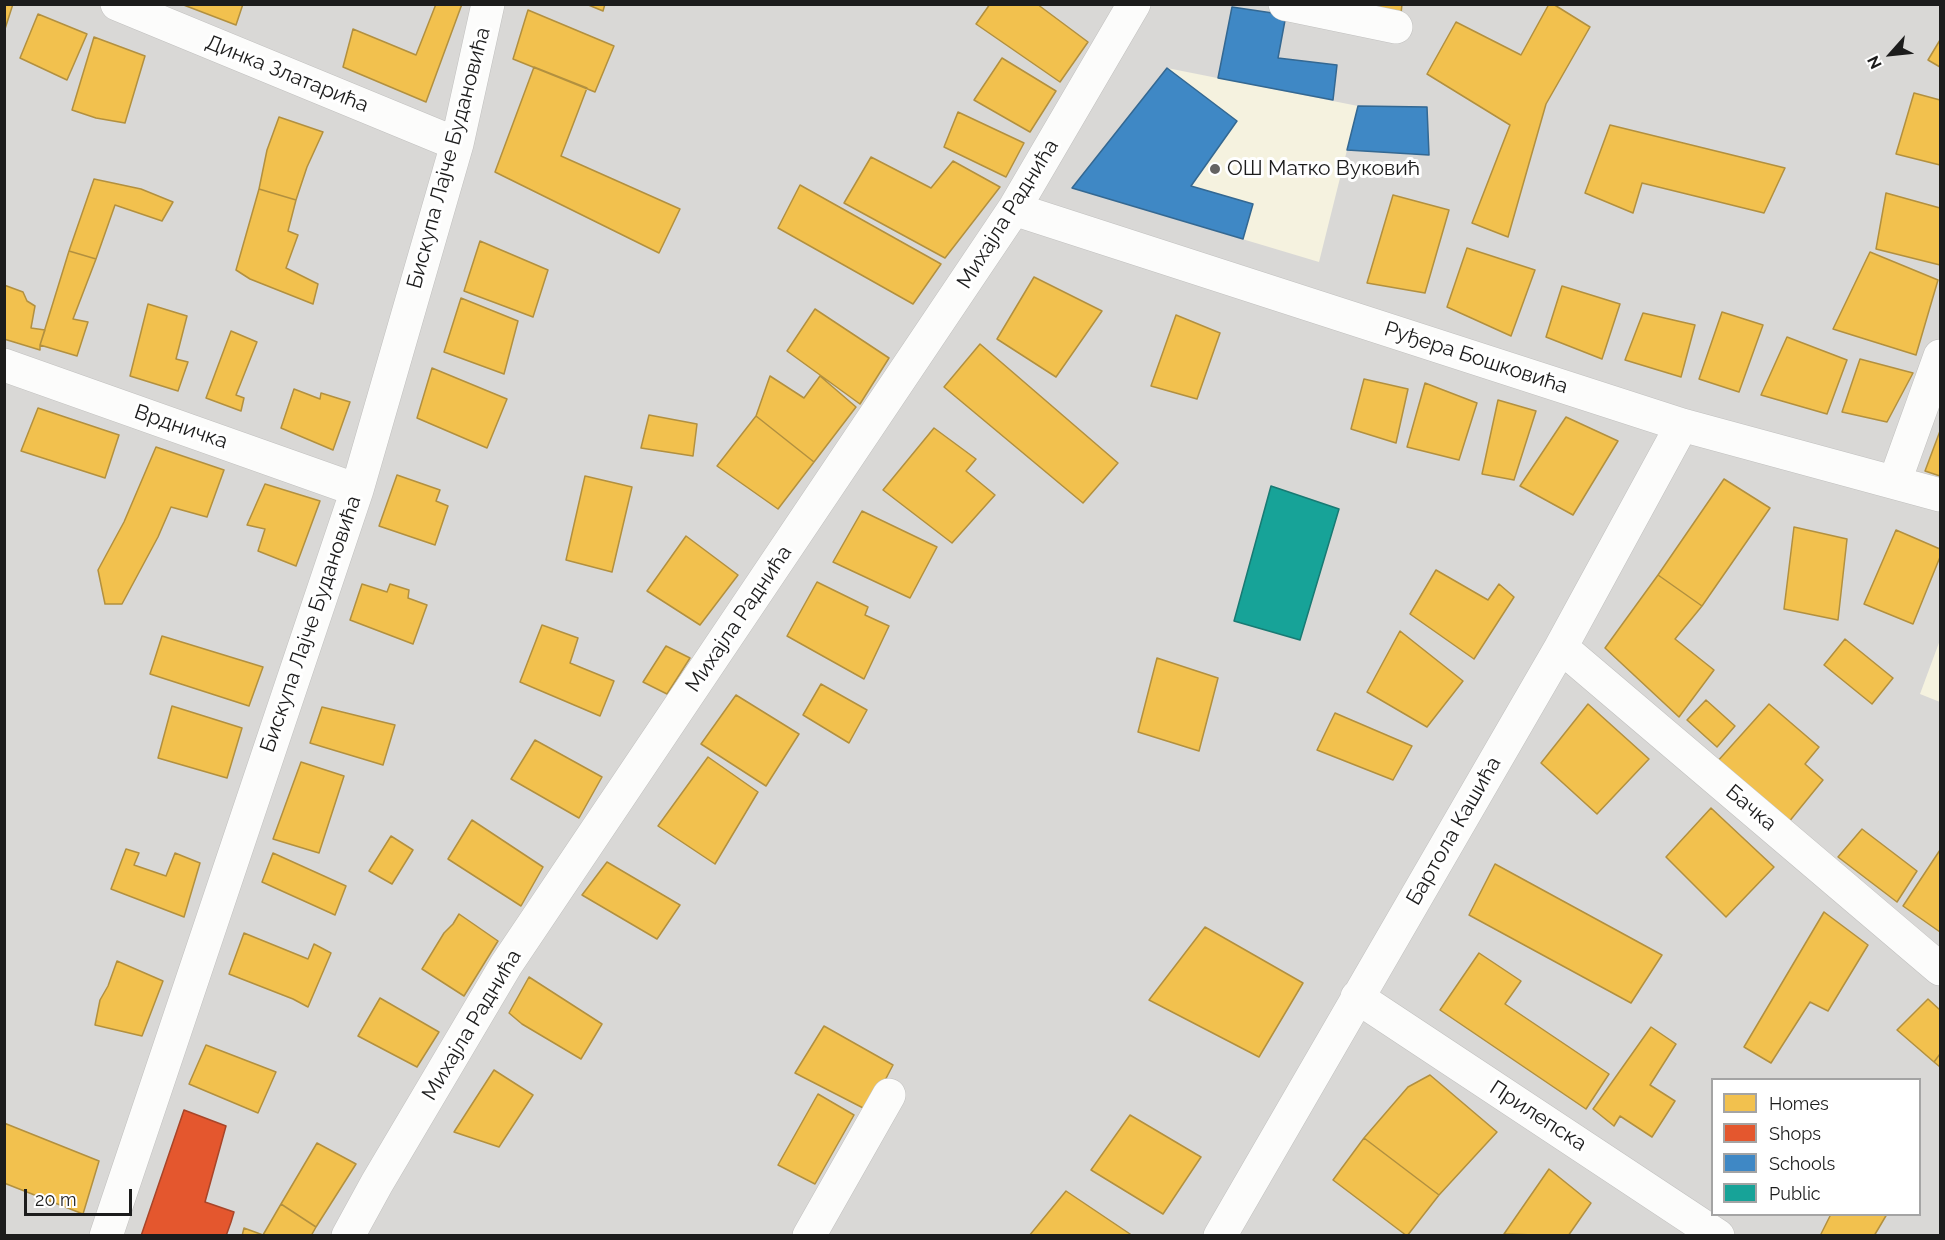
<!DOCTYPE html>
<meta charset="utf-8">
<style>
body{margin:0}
#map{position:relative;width:1945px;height:1240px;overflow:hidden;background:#eae8e5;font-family:Raleway,sans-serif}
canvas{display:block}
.frame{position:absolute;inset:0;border:6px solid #1c1c1c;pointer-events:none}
.legend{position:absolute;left:1711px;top:1078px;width:210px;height:138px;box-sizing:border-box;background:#fff;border:2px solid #a4a4a4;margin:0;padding:8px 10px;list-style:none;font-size:18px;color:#1c1c1c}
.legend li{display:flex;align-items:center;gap:12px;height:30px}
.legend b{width:30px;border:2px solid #a4a4a4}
.north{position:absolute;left:1861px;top:24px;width:60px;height:60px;-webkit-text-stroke:4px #fff;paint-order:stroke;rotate:243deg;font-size:16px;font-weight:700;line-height:24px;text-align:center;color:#1c1c1c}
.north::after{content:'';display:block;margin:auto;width:21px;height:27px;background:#1c1c1c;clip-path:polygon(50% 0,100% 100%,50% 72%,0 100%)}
.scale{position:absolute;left:24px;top:1189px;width:108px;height:27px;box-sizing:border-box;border:3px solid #1c1c1c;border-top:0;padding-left:8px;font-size:18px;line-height:21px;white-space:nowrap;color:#1c1c1c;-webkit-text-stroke:4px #fff;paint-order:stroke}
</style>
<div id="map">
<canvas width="1945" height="1240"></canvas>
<div class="frame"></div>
<ul class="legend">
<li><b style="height:16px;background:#f2c14e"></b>Homes</li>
<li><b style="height:16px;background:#e4572e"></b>Shops</li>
<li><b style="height:16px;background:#3f88c5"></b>Schools</li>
<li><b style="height:16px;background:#17a398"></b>Public</li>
</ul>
<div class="north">N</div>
<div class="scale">20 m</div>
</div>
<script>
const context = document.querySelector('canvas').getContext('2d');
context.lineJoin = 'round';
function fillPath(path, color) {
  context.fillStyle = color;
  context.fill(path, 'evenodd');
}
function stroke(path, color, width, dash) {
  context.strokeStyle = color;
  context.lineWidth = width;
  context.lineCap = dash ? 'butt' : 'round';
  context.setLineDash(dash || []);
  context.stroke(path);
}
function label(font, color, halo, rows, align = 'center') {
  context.font = font + ' Raleway,sans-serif';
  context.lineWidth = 6;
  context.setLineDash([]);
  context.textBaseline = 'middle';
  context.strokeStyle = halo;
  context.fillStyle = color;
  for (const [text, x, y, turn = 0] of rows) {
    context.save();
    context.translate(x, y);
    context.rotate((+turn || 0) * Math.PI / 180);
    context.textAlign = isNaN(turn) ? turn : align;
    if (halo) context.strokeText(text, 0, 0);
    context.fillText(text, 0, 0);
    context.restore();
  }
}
fillPath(new Path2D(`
 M5,5H1940V1235L5,1236ZM1712,1080H1920V1214H1712Z`), '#d9d8d6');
fillPath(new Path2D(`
 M1167,68L1358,106L1319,262L1072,188Z
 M1940,640V702L1920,694Z`), '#f5f2df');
const homes = new Path2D(`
 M4,4H13L4,32Z
 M181,4H243L236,25Z
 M436,4H462L426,102L343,67L353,29L416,55Z
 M586,4H605L603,11Z
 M990,4H1037L1088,42L1060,82L976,24Z
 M1362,4H1402L1401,14Z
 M1549,4H1553L1590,27L1546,104L1508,237L1472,223L1510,125L1427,74L1456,22L1521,55Z
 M528,10L614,46L595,92L513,59Z
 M38,14L87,34L67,80L20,58Z
 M94,37L145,56L125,123L96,118L72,110Z
 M1940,40V67L1928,60Z
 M1002,58L1056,91L1030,132L974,100Z
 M534,67L587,88L561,156L680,209L659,253L495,172Z
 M1914,93L1940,100V165L1896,154Z
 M958,112L1024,143L1006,177L944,147Z
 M279,117L323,132L307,167L296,200L259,189L267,150Z
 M1610,125L1785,168L1764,213L1642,183L1633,213L1585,193Z
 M871,157L931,188L953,161L1000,187L945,258L844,203Z
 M94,179L141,189L173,202L162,221L115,205L96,259L69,251Z
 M800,185L941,264L913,304L778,228Z
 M259,189L296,200L288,231L298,235L286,268L318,284L313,304L250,279L236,270Z
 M1886,193L1940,208V265L1876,249Z
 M1393,195L1449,210L1425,293L1367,283Z
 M480,241L548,270L533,317L464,291Z
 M1467,248L1535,270L1511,336L1447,307Z
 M69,251L96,259L73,319L88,322L77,356L40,345Z
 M1870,252L1938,280L1916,355L1833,329Z
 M1034,277L1102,311L1056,377L997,339Z
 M4,285L23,292L27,301L35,306L31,328L45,330L40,345V350L4,339Z
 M1562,286L1620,304L1602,359L1546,337Z
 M461,298L518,321L504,374L444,352Z
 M148,304L187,316L176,359L188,362L178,391L130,376Z
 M815,309L889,358L860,404L787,351Z
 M1722,312L1763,325L1739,392L1699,379Z
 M1643,313L1695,325L1681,377L1625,360Z
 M1176,315L1220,333L1197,399L1151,386Z
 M231,331L257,342L236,395L244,398L241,411L206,398Z
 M1787,337L1847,360L1827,414L1761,395Z
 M980,344L1118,463L1083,503L944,387Z
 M1860,359L1913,373L1887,422L1842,412Z
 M432,368L507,399L487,448L417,418Z
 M770,376L804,398L820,376L856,407L814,462L756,416Z
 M1364,379L1408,389L1396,443L1351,429Z
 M1425,383L1477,403L1459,460L1407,447Z
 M294,389L320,399L321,393L350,402L333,450L281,428Z
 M1498,400L1536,411L1514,480L1482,474Z
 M38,408L119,435L105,478L21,451Z
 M649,415L697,424L693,456L641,448Z
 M756,416L814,462L778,509L717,466Z
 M1566,417L1618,441L1573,515L1520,486Z
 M934,428L976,459L966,471L995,495L952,543L883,490Z
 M1940,431V476L1925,471Z
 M156,447L224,470L207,517L171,507L158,537L122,604H105L98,570L124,522Z
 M397,475L440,490L436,501L448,506L435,545L379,526Z
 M585,476L632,487L612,572L566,560Z
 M1724,479L1770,508L1702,606L1658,575Z
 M265,484L320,501L296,566L258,551L265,529L247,525Z
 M862,511L937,547L910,598L833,562Z
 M1794,527L1847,539L1838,620L1784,609Z
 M1896,530L1940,549V557L1913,624L1864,604Z
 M686,536L738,575L700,625L647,591Z
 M1436,570L1488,600L1499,584L1514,597L1474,659L1410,614Z
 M1658,575L1702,606L1675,639L1714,670L1679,717L1605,648Z
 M817,582L868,607L865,615L889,626L864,679L787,636Z
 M362,584L387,592L390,584L409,590L408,598L427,605L413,644L350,620Z
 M542,625L578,638L570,663L614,681L600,716L520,682Z
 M1400,631L1463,681L1427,727L1367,692Z
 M162,636L263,667L249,706L150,674Z
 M1845,639L1893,678L1872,704L1824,665Z
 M666,646L690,658L667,694L643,682Z
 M1157,658L1218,678L1199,751L1138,732Z
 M821,684L867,710L849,743L803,715Z
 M736,695L799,734L766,786L701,744Z
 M1706,700L1735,726L1717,747L1687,720Z
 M1588,704L1649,759L1597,814L1541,763Z
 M1769,704L1819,747L1805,764L1823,780L1788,823L1716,763Z
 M172,706L242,728L227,778L158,758Z
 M322,707L395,725L383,765L310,743Z
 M1335,713L1412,746L1393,780L1317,750Z
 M535,740L602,777L579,818L511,779Z
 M708,757L758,792L715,864L658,826Z
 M301,762L344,776L319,853L273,839Z
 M1711,808L1774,867L1726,917L1666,857Z
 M472,820L543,867L521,906L448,859Z
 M1862,829L1917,871L1897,902L1838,857Z
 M391,836L413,850L392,884L369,871Z
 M126,849L139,853L134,865L166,876L175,853L200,863L184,917L111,889Z
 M1940,850V932L1903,906Z
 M273,853L346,886L335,915L262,882Z
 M607,862L680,905L657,939L582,895Z
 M1495,864L1662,955L1631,1003L1469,915Z
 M1824,912L1868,945L1828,1011L1810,1002L1771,1063L1744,1047Z
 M459,914L498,941L464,996L422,969L444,933L453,924Z
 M1205,927L1303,983L1259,1057L1149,1000Z
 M244,933L308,959L314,944L331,953L308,1007L293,999L229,974Z
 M1479,953L1521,981L1505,1004L1609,1074L1586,1109L1440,1010Z
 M117,961L163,981L142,1036L95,1025L100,1000L108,986Z
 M529,977L602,1024L581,1059L522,1024L509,1013Z
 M380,998L439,1032L417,1067L358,1036Z
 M1928,999L1940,1010V1054L1934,1062L1897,1030Z
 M824,1026L893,1065L869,1111L795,1073Z
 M1651,1027L1676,1044L1650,1085L1675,1101L1652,1137L1620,1116L1614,1126L1593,1109Z
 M206,1045L276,1072L258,1113L189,1084Z
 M1940,1054V1067L1934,1062Z
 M494,1070L533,1095L499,1147L454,1132Z
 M1430,1075L1497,1132L1439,1195L1364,1138L1408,1087Z
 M818,1094L854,1115L815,1184L778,1165Z
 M1130,1115L1201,1157L1163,1214L1091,1170Z
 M4,1123L99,1161L83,1214L4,1183Z
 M1364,1138L1439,1195L1407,1236L1333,1180Z
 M317,1143L356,1164L316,1227L281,1204Z
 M1549,1169L1591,1203L1568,1236L1504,1234Z
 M1066,1191L1133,1236H1029Z
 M281,1204L316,1227L311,1236H242L244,1228L263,1235Z
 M1831,1214H1887L1874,1236H1824L1821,1234Z`);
fillPath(homes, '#f2c14e');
stroke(homes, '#b2903f', 1.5);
const shops = new Path2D(`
 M184,1110L226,1126L205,1202L234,1212L231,1222L226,1236H141Z`);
fillPath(shops, '#e4572e');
stroke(shops, '#a84529', 1.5);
const schools = new Path2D(`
 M1232,7L1286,15L1278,58L1337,65L1333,100L1218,78Z
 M1167,68L1237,121L1191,186L1253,204L1243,239L1072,188Z
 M1358,106L1427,107L1429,155L1347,150Z`);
fillPath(schools, '#3f88c5');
stroke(schools, '#346892', 1.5);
const public = new Path2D(`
 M1271,486L1339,509L1300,640L1234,621Z`);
fillPath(public, '#17a398');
stroke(public, '#187a73', 1.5);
const minor = new Path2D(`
 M117,4L457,144
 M1285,4L1396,27
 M1014,209L1682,425L1940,495
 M4,365L357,490
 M1895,481L1940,356
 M1561,647L1940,969
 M1357,997L1718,1236
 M106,1236L357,490L457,144L488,4
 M348,1236L377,1183L506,965L1014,209L1134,4
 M809,1236L889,1095
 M1220,1236L1561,647L1682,425`);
stroke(minor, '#c1c0bf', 34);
stroke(minor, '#fcfcfb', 33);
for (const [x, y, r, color] of [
 [1215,169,6,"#646362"]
]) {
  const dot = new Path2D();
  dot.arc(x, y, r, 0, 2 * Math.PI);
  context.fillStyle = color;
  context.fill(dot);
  stroke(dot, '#fff', 2);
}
label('21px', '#1c1c1c', '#fff', [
 ["Динка Златарића",287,74,22],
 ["Бискупа Лајче Будановића",449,158,-75],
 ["Михајла Раднића",1008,214,-58],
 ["Руђера Бошковића",1476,358,18],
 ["Врдничка",181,427,19],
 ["Михајла Раднића",739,619,-56],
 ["Бискупа Лајче Будановића",311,624,-71],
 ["Бачка",1751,808,40],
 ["Бартола Кашића",1454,831,-60],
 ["Михајла Раднића",472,1025,-59],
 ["Прилепска",1538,1116,33]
]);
label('21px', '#1c1c1c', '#fff', [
 ["ОШ Матко Вуковић",1227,169]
], 'left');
</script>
